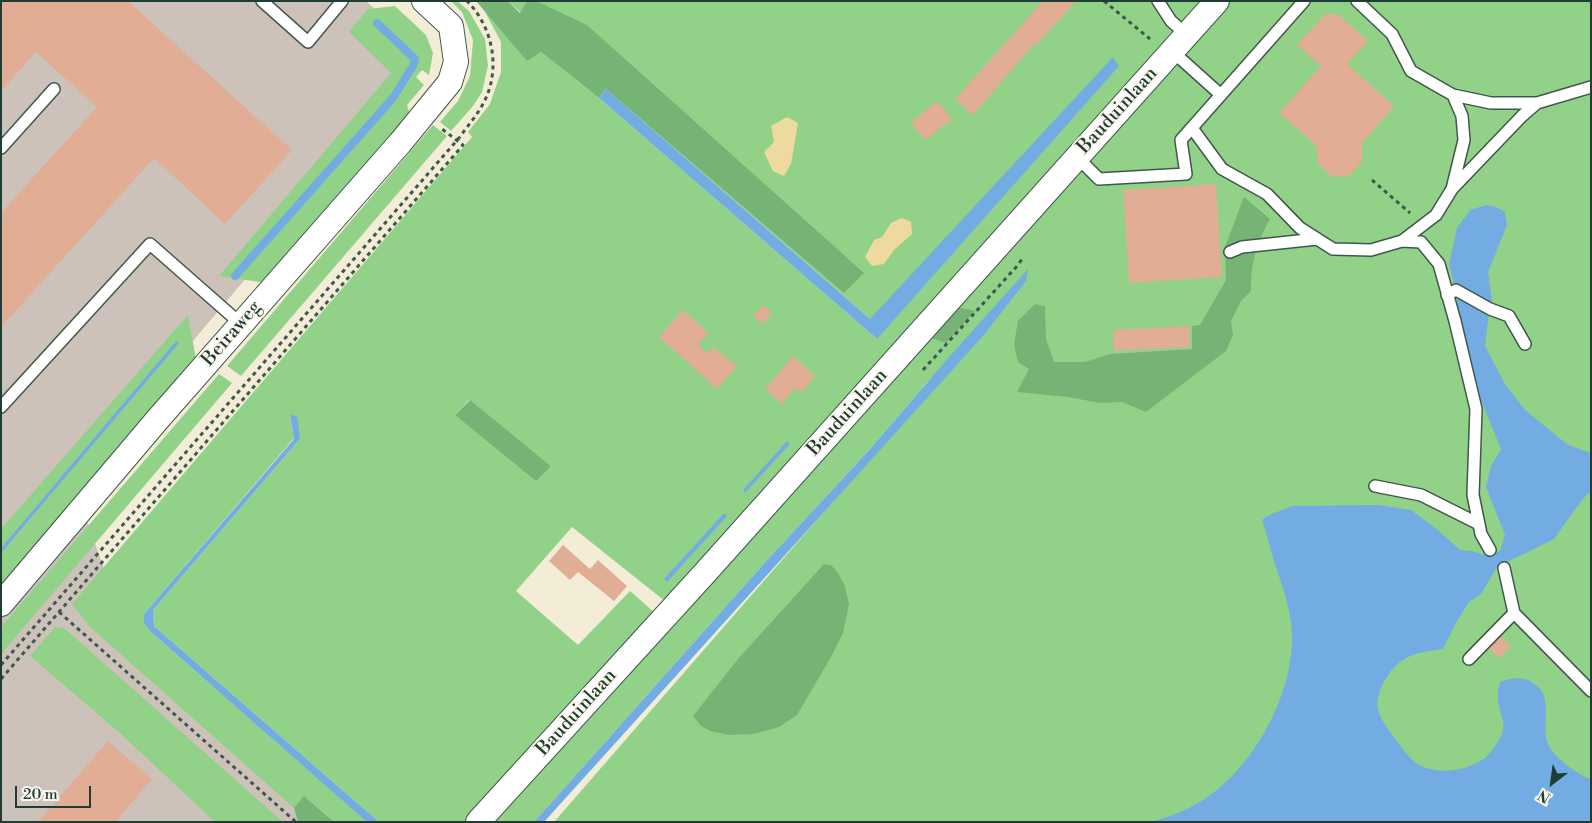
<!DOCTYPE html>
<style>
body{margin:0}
#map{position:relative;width:1592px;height:823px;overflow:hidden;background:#f3edd7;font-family:"Libre Bodoni",serif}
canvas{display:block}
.frame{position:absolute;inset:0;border:2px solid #1f3d34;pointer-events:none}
.north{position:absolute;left:1527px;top:758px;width:50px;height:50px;-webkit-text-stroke:4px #fbf7ec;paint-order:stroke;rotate:210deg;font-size:14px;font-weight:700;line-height:20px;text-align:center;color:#1f3d34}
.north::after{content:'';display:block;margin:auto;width:18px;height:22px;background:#1f3d34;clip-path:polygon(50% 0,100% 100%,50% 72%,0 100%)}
.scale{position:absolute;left:15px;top:786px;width:76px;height:22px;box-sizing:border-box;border:2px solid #1f3d34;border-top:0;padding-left:6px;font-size:15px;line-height:18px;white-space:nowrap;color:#1f3d34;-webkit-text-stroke:4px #fbf7ec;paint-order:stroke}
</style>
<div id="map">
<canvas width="1592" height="823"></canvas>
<div class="frame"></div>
<div class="north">N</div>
<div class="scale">20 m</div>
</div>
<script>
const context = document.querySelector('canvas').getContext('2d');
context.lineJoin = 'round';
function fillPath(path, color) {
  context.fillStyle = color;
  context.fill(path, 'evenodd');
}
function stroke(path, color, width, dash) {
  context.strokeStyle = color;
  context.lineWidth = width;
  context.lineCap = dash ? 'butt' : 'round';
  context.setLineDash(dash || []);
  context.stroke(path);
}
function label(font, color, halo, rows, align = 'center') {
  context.font = font + ' "Libre Bodoni",serif';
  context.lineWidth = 4;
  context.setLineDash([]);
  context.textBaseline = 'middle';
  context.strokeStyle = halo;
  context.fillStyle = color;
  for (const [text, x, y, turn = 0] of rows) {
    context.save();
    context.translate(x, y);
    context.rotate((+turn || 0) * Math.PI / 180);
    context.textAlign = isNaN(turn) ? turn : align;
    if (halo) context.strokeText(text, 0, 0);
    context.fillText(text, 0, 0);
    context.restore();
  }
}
fillPath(new Path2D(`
 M1,1H366L419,48L416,77L83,471V510L119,610L380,822H1Z`), '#ccc2b9');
fillPath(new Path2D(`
 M451,1H457L469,11L485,39L488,66L482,92L473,106L451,131L440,122L458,101L470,76L473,40L462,12Z
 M508,1H1591V822H554L936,383L931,378L870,449L768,559L534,822H379L154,626L153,610L300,439L290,416L294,438L144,614L151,632L367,822H334L305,796L294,808L90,627L72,604L472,137L468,132L490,104L501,72V42L482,6L527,60L541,52L599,98L877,339L870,319L606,89ZM469,400L551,466V467L455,415ZM572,527L666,602L655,613L630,591L578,645L516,591Z
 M395,6L426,35L433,53L429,75L422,70L416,77L424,85L407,105L410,115L266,283L219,276L391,73L349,32L368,9Z
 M433,125L447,136L241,376L227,366Z
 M188,315L196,359L1,588V552L176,341L1,548V529Z
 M219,374L232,383L1,654V627Z
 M55,627L64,628L283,822H215L121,734L30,656Z`), '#92d288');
fillPath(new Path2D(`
 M476,1H508L520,13L527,1H536L587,25L864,273L844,293L606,89L599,98L541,52L527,61Z
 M1244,197L1270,219C1256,244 1251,262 1251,291L1241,301L1231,321L1233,335L1226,351L1146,412L1122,402L1100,403L1068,397L1017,392L1029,369L1018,362L1014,344L1018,321L1035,304L1045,306L1046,339L1054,362H1085L1110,354L1192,349V326L1200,325L1226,280L1225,247Z
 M953,306L975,311L946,343L926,336Z
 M470,400L551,466L536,481L455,415Z
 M824,564L831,565L838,573L845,586L849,604L843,633L831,657L797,715L779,727L754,734L728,735L710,731L701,726L693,716L738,659Z
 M304,796L334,822H298L294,808Z`), '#75b474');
fillPath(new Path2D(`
 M787,117L798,123L791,164L784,176L773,171L764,152L774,142L771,126Z
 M902,218L911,222L912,234L894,250L884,264L872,266L865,257L874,240L882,237L891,223Z`), '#eeda9e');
fillPath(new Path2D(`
 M1113,57L1119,66L877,339L599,98L606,89L870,319Z
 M1486,205L1496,207L1505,212L1507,225L1488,272L1492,300L1488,320L1485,346L1505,384L1525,410L1568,445L1588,452H1591V493L1587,494L1576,508L1554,539L1497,567L1481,594L1469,602L1457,621L1443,649C1430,651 1415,652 1403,660C1395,665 1388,674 1384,682C1371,706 1379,717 1394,737C1400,745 1407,756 1416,763C1435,776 1467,771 1485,758C1489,755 1500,740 1502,734C1506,723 1500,715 1499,705C1497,697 1498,689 1500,682C1512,678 1523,676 1533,683C1556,697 1539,725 1549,746C1554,757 1579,776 1591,779V822H1151C1163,818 1175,815 1187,809C1245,782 1290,705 1292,642C1293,615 1283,588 1275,564C1270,549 1267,534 1262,520L1267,516L1292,506L1379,505L1411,510L1439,531L1460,550L1472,551L1489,556L1500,551L1505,535L1486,487L1491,466L1501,449L1474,383L1461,332L1456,290L1449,265L1457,228L1470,210Z
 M1028,269L1026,281L983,336L544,822H534L768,559L870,449L950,356Z
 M176,341L179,343L1,553V548Z
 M290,415L297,416L300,439L153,610L154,626L379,822H367L151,632L144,623V614L294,439Z
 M787,441L790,444L745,493L743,490Z
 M724,513L727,516L667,582L664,579Z`), '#73ace2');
stroke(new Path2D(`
 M235,276L393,98L413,66L415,59L377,23`), '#73ace2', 8);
fillPath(new Path2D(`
 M1,1H128L292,150L225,224L154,158L1,327V213L97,107L36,52L1,91Z
 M1043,1H1076L1037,44L1035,43L973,115L955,99Z
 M1325,14H1337L1368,41L1347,64L1394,106L1362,143V161L1350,175L1332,177L1318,164L1316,145L1279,113L1321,66L1297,45Z
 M937,101L952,119L925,140L911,123Z
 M1216,184L1222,277L1129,283L1123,190Z
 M763,305L772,313L762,324L753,316Z
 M683,310L708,333L698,345L707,353L713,347L737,366L717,389L659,337Z
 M1189,326L1190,347L1114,351L1113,330Z
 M793,356L815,376L801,393L795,388L782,404L765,389Z
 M563,545L590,569L598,560L627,586L614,601L578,572L570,580L549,561Z
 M1498,634L1511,646L1499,658L1487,647Z
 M108,741L152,779L115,822H38Z`), '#e1ad94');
const service = new Path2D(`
 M262,1L308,42L342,1
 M1158,1L1171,21L1187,35
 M1357,1L1392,34L1411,71L1453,95
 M1172,51L1221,95
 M1192,128L1222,169L1267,194L1300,228L1333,249L1371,250L1402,241L1436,215L1452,189L1464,140L1462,116L1453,95L1491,103H1537L1591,87
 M1,148L54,89
 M1077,157L1099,179L1186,174L1181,140L1304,1
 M1453,188L1522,116L1537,103
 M1402,241L1421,242L1439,264L1455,321L1476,409L1473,495L1481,534L1490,550
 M1230,252L1242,247L1317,239
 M1447,295L1456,290L1490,309L1509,316L1525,344
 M1,407L150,244L241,324
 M1375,486L1421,495L1479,524
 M1514,613L1591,691
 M1469,659L1514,613L1504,568`);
const minor = new Path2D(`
 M1,604L158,419L400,143L450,82L456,62L451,26L424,1
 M478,822L704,574L1217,1`);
stroke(service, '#3f574c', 14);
stroke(minor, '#3f574c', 26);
stroke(new Path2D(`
 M1104,1L1150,39
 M1372,180L1410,213
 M923,370L1018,265L1022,259
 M59,612L296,822
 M1,665L459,138C466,128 474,119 480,109C502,75 495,29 467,1
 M1,679L463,145L442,129`), '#3f574c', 3, [4, 4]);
stroke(service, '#fff', 11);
stroke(minor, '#fff', 24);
label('19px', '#1f3d34', '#fbf7ec', [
 ["Bauduinlaan",1118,111,-48],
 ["Beiraweg",232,334,-49],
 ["Bauduinlaan",848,413,-48],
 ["Bauduinlaan",577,713,-48]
]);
</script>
